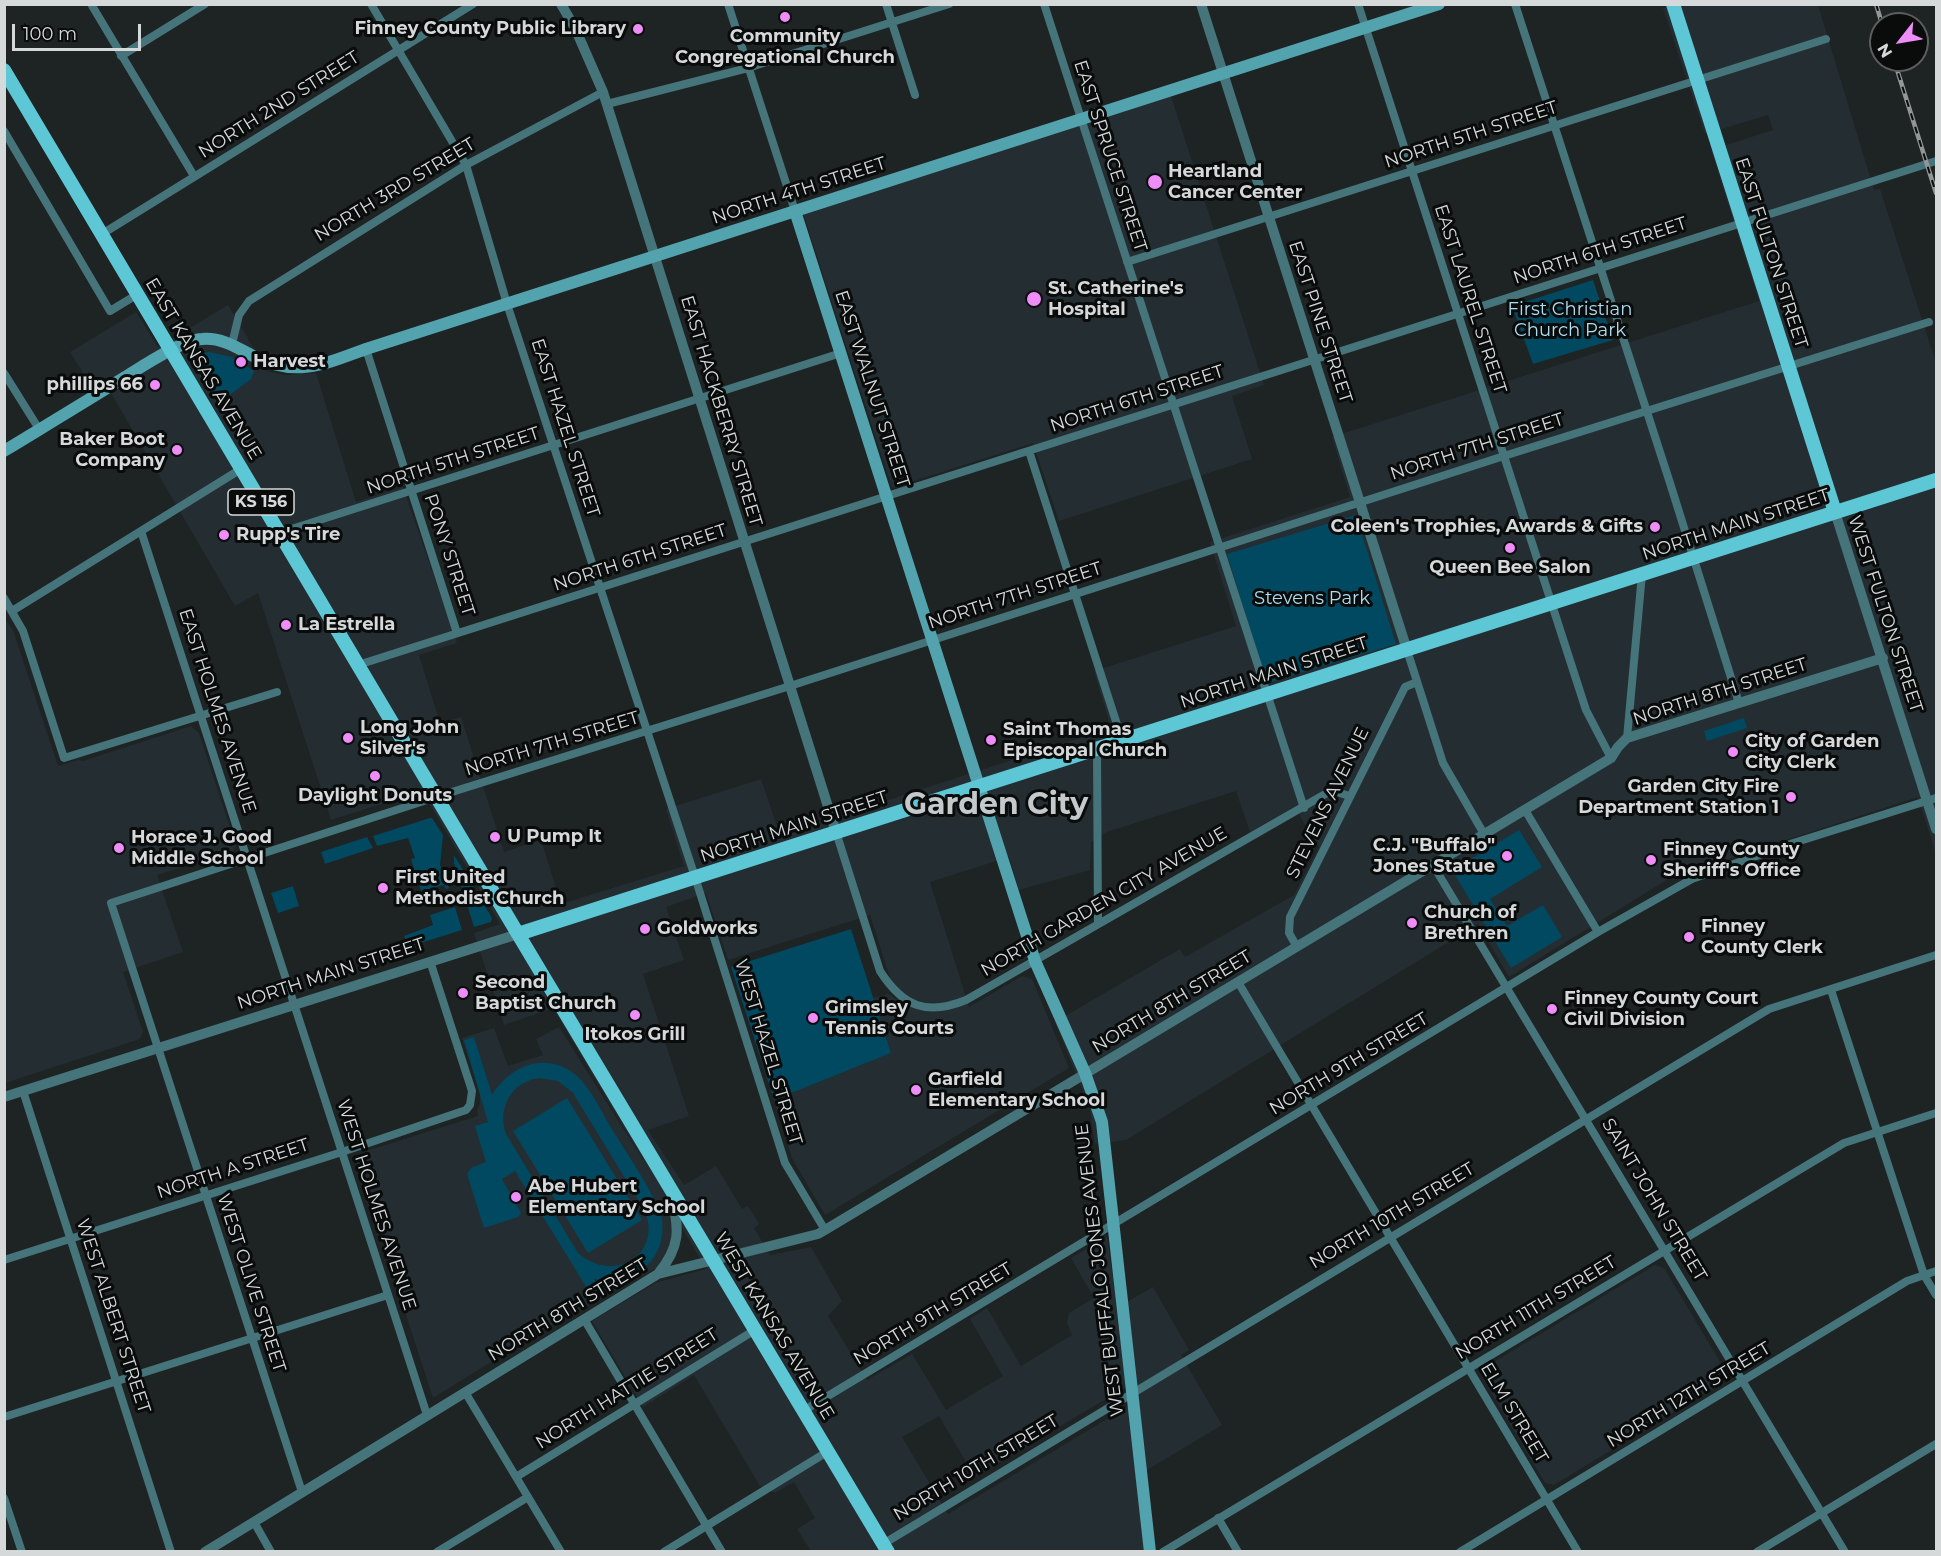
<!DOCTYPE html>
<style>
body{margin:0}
#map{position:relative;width:1941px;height:1556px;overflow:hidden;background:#1e2324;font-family:Montserrat,sans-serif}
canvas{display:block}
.frame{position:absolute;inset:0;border:6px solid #d6d9da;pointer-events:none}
.north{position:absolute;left:1869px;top:12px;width:60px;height:60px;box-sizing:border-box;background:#0a0c0c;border:2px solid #5c5e5e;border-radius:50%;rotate:239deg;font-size:16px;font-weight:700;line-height:24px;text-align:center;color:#d6d9da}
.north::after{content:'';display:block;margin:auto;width:21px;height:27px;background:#ee8cf8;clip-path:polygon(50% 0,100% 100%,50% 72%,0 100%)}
.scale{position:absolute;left:12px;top:24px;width:129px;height:27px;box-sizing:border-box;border:3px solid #d6d9da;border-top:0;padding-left:8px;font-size:18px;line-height:21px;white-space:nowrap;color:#d6d9da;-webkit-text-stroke:4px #0a0c0c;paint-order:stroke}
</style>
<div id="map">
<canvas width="1941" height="1556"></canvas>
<div class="frame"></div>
<div class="north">N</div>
<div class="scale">100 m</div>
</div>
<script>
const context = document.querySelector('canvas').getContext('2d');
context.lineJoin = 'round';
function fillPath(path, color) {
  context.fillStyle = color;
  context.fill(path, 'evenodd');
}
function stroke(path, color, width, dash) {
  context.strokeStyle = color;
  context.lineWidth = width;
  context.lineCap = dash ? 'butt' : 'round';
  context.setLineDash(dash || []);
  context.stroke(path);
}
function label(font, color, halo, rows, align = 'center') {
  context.font = font + ' Montserrat,sans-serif';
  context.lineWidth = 6;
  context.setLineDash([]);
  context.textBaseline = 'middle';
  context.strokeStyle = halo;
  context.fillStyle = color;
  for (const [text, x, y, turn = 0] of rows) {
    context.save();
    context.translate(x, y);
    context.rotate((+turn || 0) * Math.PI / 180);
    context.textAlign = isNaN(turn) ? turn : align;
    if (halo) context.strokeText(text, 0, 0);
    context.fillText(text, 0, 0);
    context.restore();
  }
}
fillPath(new Path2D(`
 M1676,4L1818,5L1874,190L1880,189L1936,363V854L1918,797L1670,878L1509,977L1478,924L1126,1140L1095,1144L1089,1106L1055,1022L1180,949L1185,957L1294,895L1319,847L1301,818L1297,805L1250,832L1236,791L1107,832L1091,842L1090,870L1019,890L1009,857L930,882L969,1007L1022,976L1032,979L1069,1068L825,1215L792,1158L774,1100L891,1053L873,998L888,994L897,1000L870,915L728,960L706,893L666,907L684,960L643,974L689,1116L648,1130L684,1185L716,1166L742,1209L748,1206L759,1224L754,1228L770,1255L811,1247L842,1301L828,1316L867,1380L912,1354L946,1410L1003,1376L970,1319L987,1308L1021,1366L1072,1335L1067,1323L1069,1313L1094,1298L1071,1258L1107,1237L1118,1307L1153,1287L1189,1350L1181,1355L1222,1425L1137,1476L1146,1551H811L797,1529L815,1518L794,1482L775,1493L760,1486L694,1375L643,1407L592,1321L655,1283L706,1269L664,1197L671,1213L674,1237L660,1266L541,1331L433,1398L355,1157L360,1153L478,1116L477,1110L480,1104V1094L462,1038L494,1028L508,1066L543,1055L536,1039L559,1027L650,1171L553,1008L504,1025L474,933L500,924L422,791L331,820L258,593L235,606L104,381L92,387L70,352L136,312L158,347L228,305L267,371L284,375L316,373L356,502L403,487L457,643L419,655L440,723L461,717L504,852L541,840L561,904L684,866L666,809L761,779L780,835L1111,728L1094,671L1236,626L1210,542L1350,497L1332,437L1759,301L1711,150L1773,130L1768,115L1705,134L1663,8ZM1126,1387L1129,1406L948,1514L902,1437L939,1416L975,1477Z
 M1171,96L1264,385L1232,396L1252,459L1059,521L1033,443L892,488L803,213Z
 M4,617L13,630L58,766L78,760L83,761L191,726L199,733L236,846L233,851L157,875L183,952L123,972L143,1032L140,1039L5,1083Z
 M1655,1265L1664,1268L1726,1372V1377L1723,1382L1554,1485L1545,1483L1482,1377L1484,1368Z`), '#242e32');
fillPath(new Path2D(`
 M1593,280L1613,340L1533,364L1512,306Z
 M209,352L232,357L254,371L251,379L219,403C208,387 196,374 202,353Z
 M1356,515L1396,644L1267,683L1227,554Z
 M1744,718L1747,728L1707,741L1704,731Z
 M430,818H432L443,835L440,865L449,888L446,889L444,885L421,891L411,859L415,858L408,838L377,846L373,836Z
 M1519,830L1542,867L1490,899L1507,926L1543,905L1562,937L1511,968L1452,870Z
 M367,837L373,848L325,864L321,852Z
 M454,855L492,918L491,922L474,927L454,863Z
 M293,886L299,906L278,913L271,893Z
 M455,907L462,930L408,947L404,936L433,925L430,915Z
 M851,929L891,1053L774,1100L731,967Z
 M474,1037L492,1095C510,1065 547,1050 577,1076C591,1089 600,1109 610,1126C627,1154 647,1182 661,1213C670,1256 638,1287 594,1279L602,1292L593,1298L515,1171L502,1179L521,1213L518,1217L484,1228L467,1174L471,1168L486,1162L475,1126L488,1122L464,1040ZM539,1078L558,1081L573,1093L644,1209C664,1254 615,1285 578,1253L506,1134C497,1108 511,1082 539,1078Z
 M567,1098L642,1220L588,1253L513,1131Z`), '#004960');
stroke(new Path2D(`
 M91,4L194,176
 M371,4L466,165L507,304L695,877L785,1163L825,1230
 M728,4L795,211
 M886,4L915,95
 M1044,4L1304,808
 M1358,4L1586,710L1611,758
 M1515,4L1670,483L1739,703
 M121,56L205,4
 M607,104L748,68L949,4
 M4,131L110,311L138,294
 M102,234L473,4
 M1127,262L1826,39
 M232,344L239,315L249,301L466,165L603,92
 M366,349L457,633
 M4,373L39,429
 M1029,451L1122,740
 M141,531L427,1415
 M279,533L841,353
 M4,598L23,631L64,758L277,692
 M12,611L241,469
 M1407,650L1443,763L1484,834
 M358,665L1936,161
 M1627,738L1642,574
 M1097,749L1098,924
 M1525,810L1598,932
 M836,832L880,971C903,1007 927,1016 966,1000L1327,793L1334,791L1349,796
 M1433,865L1845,1552
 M1297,947L1289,933L1290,917L1405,687L1417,682
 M1238,982L1578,1552
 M1831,990L1924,1275L1936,1295
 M23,1091L171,1552
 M4,1260L342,1152L466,1110L470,1105L472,1091L430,961
 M584,1319L722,1552
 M465,1392L561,1552
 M803,1411L1598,932L1692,879L1787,845L1936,798
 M4,1417L388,1295
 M516,1477L755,1330
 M302,1492L111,903L436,797L790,686L1504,456L1929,322
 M4,1498L22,1552
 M1218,1518L1238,1552
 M254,1522L271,1552
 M883,1544L1769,1009L1936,955
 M437,1552L528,1497
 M664,1552L827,1452
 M1163,1552L1844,1143L1936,1113
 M1460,1552L1907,1281L1936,1271
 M1757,1552L1936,1444`), '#45747a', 8);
stroke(new Path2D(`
 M561,4L575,28L603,92L836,832
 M1201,4L1407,650
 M1835,512L1936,829
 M4,1097L518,934
 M658,1274C681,1246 679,1230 672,1196
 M205,1552L658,1274L818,1234L825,1230L1611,758L1618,747L1627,738L1883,658`), '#45747a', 10);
stroke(new Path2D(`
 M795,211L1035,961L1085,1073L1102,1122L1150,1552
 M4,451C45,426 85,402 125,377C143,366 182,340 202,339C221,337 238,348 253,356C296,378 325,364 366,349L1439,4`), '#53a3ae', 12);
stroke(new Path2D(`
 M1673,4L1835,512
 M4,70L518,934L888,1552
 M518,934L1936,480`), '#5dc7d5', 14);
const rail = new Path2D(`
 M1876,4L1882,24
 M1894,60L1936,193`);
stroke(rail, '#929697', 4.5);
stroke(rail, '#0a0c0c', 2, [7]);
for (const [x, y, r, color] of [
 [785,17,6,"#ee8cf8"],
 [638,29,6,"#ee8cf8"],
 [1155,182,8,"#ee8cf8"],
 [1034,299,8,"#ee8cf8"],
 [241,362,6,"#ee8cf8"],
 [155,385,6,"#ee8cf8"],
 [177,450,6,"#ee8cf8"],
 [1655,527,6,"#ee8cf8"],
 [224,535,6,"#ee8cf8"],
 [1510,548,6,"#ee8cf8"],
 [286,625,6,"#ee8cf8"],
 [348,738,6,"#ee8cf8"],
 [991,740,6,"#ee8cf8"],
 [1733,752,6,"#ee8cf8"],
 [375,776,6,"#ee8cf8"],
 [1791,797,6,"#ee8cf8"],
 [495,837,6,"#ee8cf8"],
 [119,848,6,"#ee8cf8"],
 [1507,856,6,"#ee8cf8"],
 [1651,860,6,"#ee8cf8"],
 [383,888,6,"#ee8cf8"],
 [1412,923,6,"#ee8cf8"],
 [645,929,6,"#ee8cf8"],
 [1689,937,6,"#ee8cf8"],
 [463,993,6,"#ee8cf8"],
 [1552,1009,6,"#ee8cf8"],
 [635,1015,6,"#ee8cf8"],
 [813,1018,6,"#ee8cf8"],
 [916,1090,6,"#ee8cf8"],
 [516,1197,6,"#ee8cf8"]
]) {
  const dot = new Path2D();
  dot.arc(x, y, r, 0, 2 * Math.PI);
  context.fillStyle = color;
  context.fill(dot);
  stroke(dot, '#0a0c0c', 2);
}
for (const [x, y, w] of [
 [261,502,66]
]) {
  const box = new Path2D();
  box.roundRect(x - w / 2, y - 13, w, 26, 4.5);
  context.fillStyle = '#0a0c0c';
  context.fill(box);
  stroke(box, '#d6d9da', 1.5);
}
label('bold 16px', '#d6d9da', null, [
 ["KS 156",261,502]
]);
label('bold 18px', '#d6d9da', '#0a0c0c', [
 ["Finney County Public Library",626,29,"right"],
 ["Community",785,37,"center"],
 ["Congregational Church",785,58,"center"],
 ["Heartland",1168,172],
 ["Cancer Center",1168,193],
 ["St. Catherine's",1048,289],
 ["Hospital",1048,310],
 ["Harvest",253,362],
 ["phillips 66",143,385,"right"],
 ["Baker Boot",165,440,"right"],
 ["Company",165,461,"right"],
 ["Coleen's Trophies, Awards & Gifts",1643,527,"right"],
 ["Rupp's Tire",236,535],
 ["Queen Bee Salon",1510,568,"center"],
 ["La Estrella",298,625],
 ["Long John",360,728],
 ["Silver's",360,749],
 ["Saint Thomas",1003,730],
 ["Episcopal Church",1003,751],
 ["City of Garden",1745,742],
 ["City Clerk",1745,763],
 ["Garden City Fire",1779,787,"right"],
 ["Department Station 1",1779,808,"right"],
 ["Daylight Donuts",375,796,"center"],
 ["U Pump It",507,837],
 ["Horace J. Good",131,838],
 ["Middle School",131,859],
 ["C.J. \"Buffalo\"",1495,846,"right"],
 ["Jones Statue",1495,867,"right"],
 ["Finney County",1663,850],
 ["Sheriff's Office",1663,871],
 ["First United",395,878],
 ["Methodist Church",395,899],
 ["Church of",1424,913],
 ["Brethren",1424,934],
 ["Finney",1701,927],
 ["County Clerk",1701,948],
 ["Goldworks",657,929],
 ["Second",475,983],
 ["Baptist Church",475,1004],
 ["Finney County Court",1564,999],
 ["Civil Division",1564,1020],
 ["Grimsley",825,1008],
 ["Tennis Courts",825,1029],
 ["Itokos Grill",635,1035,"center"],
 ["Garfield",928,1080],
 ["Elementary School",928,1101],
 ["Abe Hubert",528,1187],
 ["Elementary School",528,1208]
], 'left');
label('18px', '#d6d9da', '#0a0c0c', [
 ["NORTH 2ND STREET",279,105,-32],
 ["NORTH 5TH STREET",1471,135,-18],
 ["EAST SPRUCE STREET",1110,156,72],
 ["NORTH 3RD STREET",395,190,-31],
 ["NORTH 4TH STREET",799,191,-18],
 ["NORTH 6TH STREET",1600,251,-18],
 ["EAST FULTON STREET",1771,253,72],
 ["EAST LAUREL STREET",1470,299,72],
 ["EAST PINE STREET",1320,322,72],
 ["EAST KANSAS AVENUE",203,369,59],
 ["EAST WALNUT STREET",872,389,72],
 ["NORTH 6TH STREET",1137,399,-18],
 ["EAST HACKBERRY STREET",721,411,73],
 ["EAST HAZEL STREET",565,428,72],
 ["NORTH 7TH STREET",1477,447,-18],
 ["NORTH 5TH STREET",453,461,-18],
 ["NORTH MAIN STREET",1736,525,-18],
 ["PONY STREET",449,555,72],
 ["NORTH 6TH STREET",640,558,-18],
 ["NORTH 7TH STREET",1015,596,-18],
 ["WEST FULTON STREET",1885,614,72],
 ["NORTH MAIN STREET",1274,673,-18],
 ["NORTH 8TH STREET",1720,692,-18],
 ["EAST HOLMES AVENUE",217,711,72],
 ["NORTH 7TH STREET",552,744,-17],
 ["STEVENS AVENUE",1328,803,-64],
 ["NORTH MAIN STREET",794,827,-18],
 ["NORTH GARDEN CITY AVENUE",1104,902,-30],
 ["NORTH MAIN STREET",331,974,-18],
 ["NORTH 8TH STREET",1172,1002,-31],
 ["WEST HAZEL STREET",768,1052,73],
 ["NORTH 9TH STREET",1349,1064,-31],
 ["NORTH A STREET",233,1169,-18],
 ["SAINT JOHN STREET",1654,1200,59],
 ["WEST HOLMES AVENUE",376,1205,72],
 ["NORTH 10TH STREET",1392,1216,-31],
 ["WEST BUFFALO JONES AVENUE",1100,1270,-97],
 ["WEST OLIVE STREET",251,1283,72],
 ["NORTH 11TH STREET",1536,1308,-31],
 ["NORTH 8TH STREET",568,1310,-31],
 ["NORTH 9TH STREET",933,1314,-31],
 ["WEST ALBERT STREET",113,1316,72],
 ["WEST KANSAS AVENUE",774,1326,59],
 ["NORTH HATTIE STREET",627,1389,-32],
 ["NORTH 12TH STREET",1689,1395,-31],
 ["ELM STREET",1514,1413,59],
 ["NORTH 10TH STREET",976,1468,-31]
]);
label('18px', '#addef3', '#0a0c0c', [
 ["First Christian",1570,310],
 ["Church Park",1570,331],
 ["Stevens Park",1312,599]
]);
label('bold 30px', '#c4c9cc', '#0a0c0c', [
 ["Garden City",996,805]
]);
</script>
